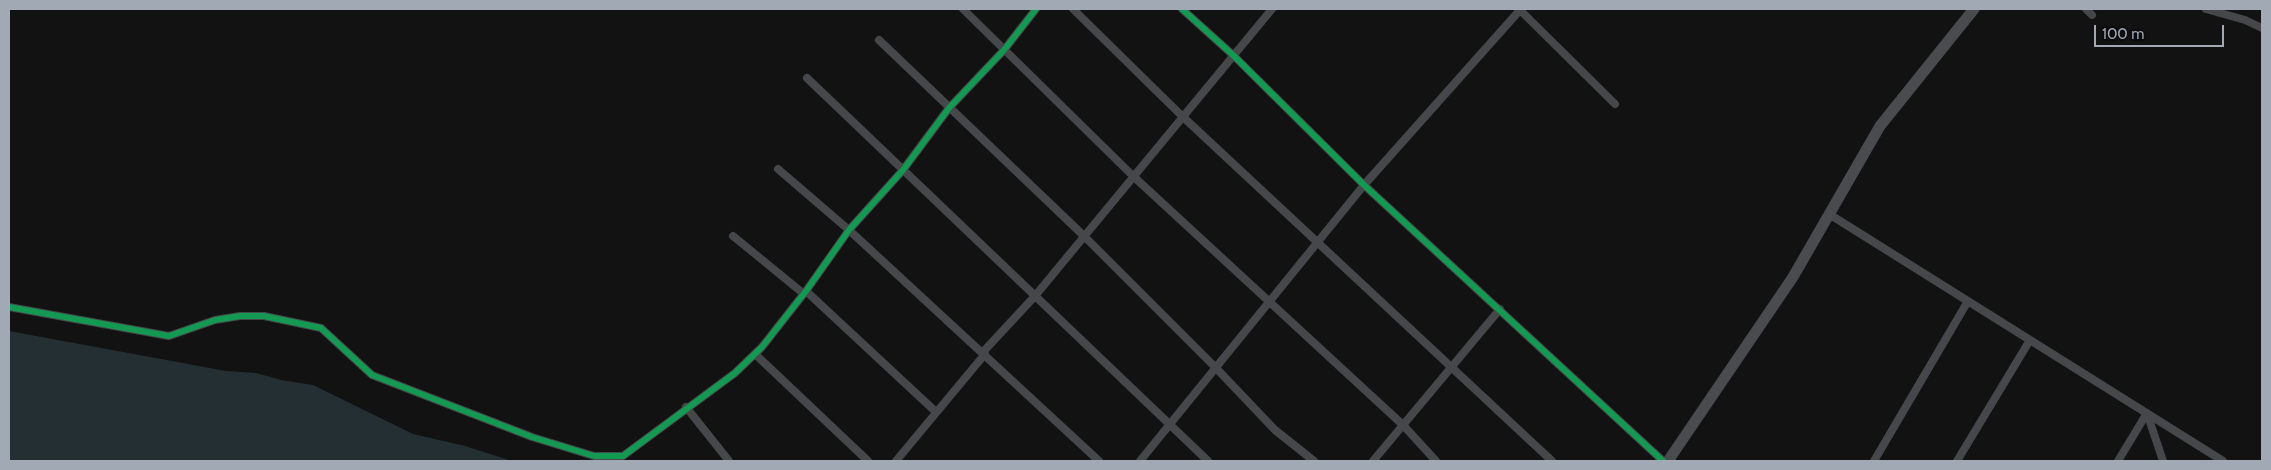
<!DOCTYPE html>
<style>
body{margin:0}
#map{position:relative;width:2271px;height:470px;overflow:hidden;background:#121212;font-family:Cabin,sans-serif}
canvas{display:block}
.frame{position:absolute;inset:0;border:10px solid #a1a9b5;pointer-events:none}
.scale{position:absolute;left:2094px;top:25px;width:130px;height:22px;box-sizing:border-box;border:2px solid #a1a9b5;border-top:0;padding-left:6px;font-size:15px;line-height:18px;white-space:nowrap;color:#a1a9b5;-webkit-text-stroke:4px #0c0c0e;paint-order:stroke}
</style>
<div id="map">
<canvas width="2271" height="470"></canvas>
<div class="frame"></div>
<div class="scale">100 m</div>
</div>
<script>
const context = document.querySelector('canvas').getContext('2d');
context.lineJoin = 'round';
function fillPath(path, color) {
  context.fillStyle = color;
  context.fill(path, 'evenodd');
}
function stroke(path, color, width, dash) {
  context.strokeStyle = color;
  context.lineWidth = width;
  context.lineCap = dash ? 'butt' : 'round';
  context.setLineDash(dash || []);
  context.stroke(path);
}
fillPath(new Path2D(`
 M9,331L226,371L256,373L281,380L313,385L413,434L465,446L512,461H9Z`), '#242f34');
stroke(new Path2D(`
 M963,9L1133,176L1403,425L1436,461
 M1073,9L1182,116L1552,461
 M1182,9L1233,55L1364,185L1663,461
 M1519,9L1615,104
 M2086,9L2092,15
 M2206,9L2245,20L2262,28
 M879,40L1084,236L1216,368L1275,430L1314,461
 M807,78L1208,461
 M778,169L849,230L1099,461
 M1829,214L2223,461
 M733,236L804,294
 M806,291L936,412
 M9,307L169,336L215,320L240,316H264L321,328L372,375L532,437L594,456H623L735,373L762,347L806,291L849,230L903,170L949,108L1004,50L1036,9
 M755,354L868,461
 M686,407L729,461
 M896,461L985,354L983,352L1035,296L1272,9
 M1140,461L1364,185L1520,10
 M1373,461L1500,309
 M1874,461L1968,301
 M1957,461L2030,340
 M2118,461L2147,413L2163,461`), '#46474b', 8);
stroke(new Path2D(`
 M1668,461L1793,277L1880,126L1974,9`), '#494b4f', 11);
stroke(new Path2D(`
 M1182,9L1233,55L1364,185L1663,461
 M9,307L169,336L215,320L240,316H264L321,328L372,375L532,437L594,456H623L735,373L762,347L806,291L849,230L903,170L949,108L1004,50L1036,9`), '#139951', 6);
</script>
